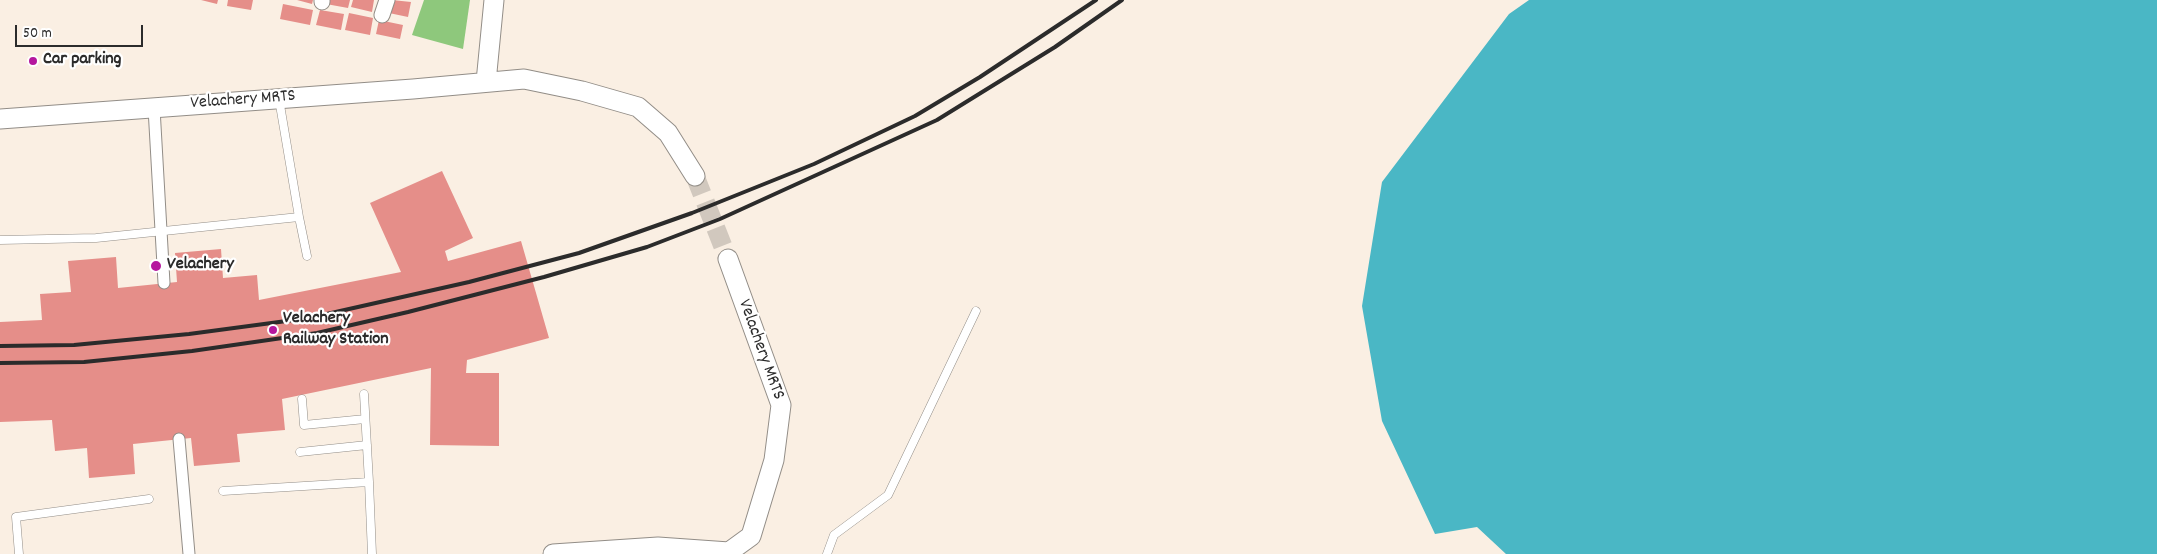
<!DOCTYPE html>
<style>
body{margin:0}
#map{position:relative;width:2157px;height:554px;overflow:hidden;background:#faefe3;font-family:Dekko,sans-serif}
canvas{display:block}
.scale{position:absolute;left:15px;top:25px;width:128px;height:22px;box-sizing:border-box;border:2px solid #2b2b2b;border-top:0;padding-left:6px;font-size:15px;line-height:18px;white-space:nowrap;color:#2b2b2b;-webkit-text-stroke:4px #fff;paint-order:stroke}
</style>
<div id="map">
<canvas width="2157" height="554"></canvas>
<div class="scale">50 m</div>
</div>
<script>
const context = document.querySelector('canvas').getContext('2d');
context.lineJoin = 'round';
function fillPath(path, color) {
  context.fillStyle = color;
  context.fill(path, 'evenodd');
}
function stroke(path, color, width, dash) {
  context.strokeStyle = color;
  context.lineWidth = width;
  context.lineCap = dash ? 'butt' : 'round';
  context.setLineDash(dash || []);
  context.stroke(path);
}
function label(font, color, halo, rows, align = 'center') {
  context.font = font + ' Dekko,sans-serif';
  context.lineWidth = 4.5;
  context.setLineDash([]);
  context.textBaseline = 'middle';
  context.strokeStyle = halo;
  context.fillStyle = color;
  for (const [text, x, y, turn = 0] of rows) {
    context.save();
    context.translate(x, y);
    context.rotate((+turn || 0) * Math.PI / 180);
    context.textAlign = isNaN(turn) ? turn : align;
    if (halo) context.strokeText(text, 0, 0);
    context.fillText(text, 0, 0);
    context.restore();
  }
}
fillPath(new Path2D(`
 M424,0H470L463,49L412,35Z`), '#8ec87c');
fillPath(new Path2D(`
 M1529,0H2157V554H1506L1477,527L1435,534L1382,421L1362,306L1382,182L1509,14Z`), '#4ab7c5');
fillPath(new Path2D(`
 M201,0H218L217,4Z
 M228,0H253L251,10L227,6Z
 M297,0H313L312,4Z
 M327,0H350L348,8L326,4Z
 M353,0H374L372,12L351,7Z
 M392,0L411,2L408,17L389,13Z
 M283,4L313,10L310,25L280,19Z
 M320,10L344,14L341,30L316,25Z
 M349,13L373,18L370,35L345,30Z
 M379,20L403,25L400,39L376,34Z
 M442,171L473,238L445,251L448,261L521,241L549,338L467,360L466,373H499V446L430,445L431,368L282,399L285,430L237,434L240,462L194,466L191,438L133,444L135,474L89,478L87,448L55,451L52,420L0,422V322L42,320L40,294L71,292L68,261L116,257L118,288L177,282L175,253L221,249L223,278L257,275L259,300L401,272L370,203Z`), '#e58e89');
stroke(new Path2D(`
 M695,176L728,259`), '#d1c8be', 19, [19, 9]);
const service = new Path2D(`
 M299,217L307,256
 M0,240L96,238L299,217L279,99
 M364,394L369,482
 M302,399L304,425L365,419
 M300,452L367,445
 M223,491L369,482L372,554
 M19,554L16,517L149,499
 M827,554L834,535L888,495L976,311`);
const pedestrian = new Path2D(`
 M154,108L164,283
 M179,439L189,554`);
const minor = new Path2D(`
 M322,2V0
 M382,15L387,0`);
const tertiary = new Path2D(`
 M486,82L494,0
 M0,119L413,89L524,79L582,91L638,107L668,133L695,176
 M553,554L658,547L729,552L751,536L774,460L781,405L728,259`);
stroke(service, '#928d87', 9);
stroke(pedestrian, '#928d87', 13);
stroke(minor, '#928d87', 17);
stroke(tertiary, '#928d87', 21);
stroke(service, '#fff', 8);
stroke(pedestrian, '#fff', 11);
stroke(minor, '#fff', 15);
stroke(tertiary, '#fff', 19);
stroke(new Path2D(`
 M0,346L74,345L189,334L309,318L469,282L579,253L692,213L814,164L915,116L980,77L1096,0
 M0,363L84,362L192,351L317,333L408,312L544,277L647,247L720,219L937,120L1055,47L1122,0`), '#2b2b2b', 4);
for (const [x, y, r, color] of [
 [33,61,5,"#b5179e"],
 [156,266,6,"#b5179e"],
 [273,330,5,"#b5179e"]
]) {
  const dot = new Path2D();
  dot.arc(x, y, r, 0, 2 * Math.PI);
  context.fillStyle = color;
  context.fill(dot);
  stroke(dot, '#fff', 2);
}
label('bold 18px', '#2b2b2b', '#fff', [
 ["Car parking",43,61],
 ["Velachery",167,266],
 ["Velachery",283,320],
 ["Railway Station",283,341]
], 'left');
label('18px', '#2b2b2b', '#fff', [
 ["Velachery MRTS",243,101,-4],
 ["Velachery MRTS",760,350,70]
]);
</script>
